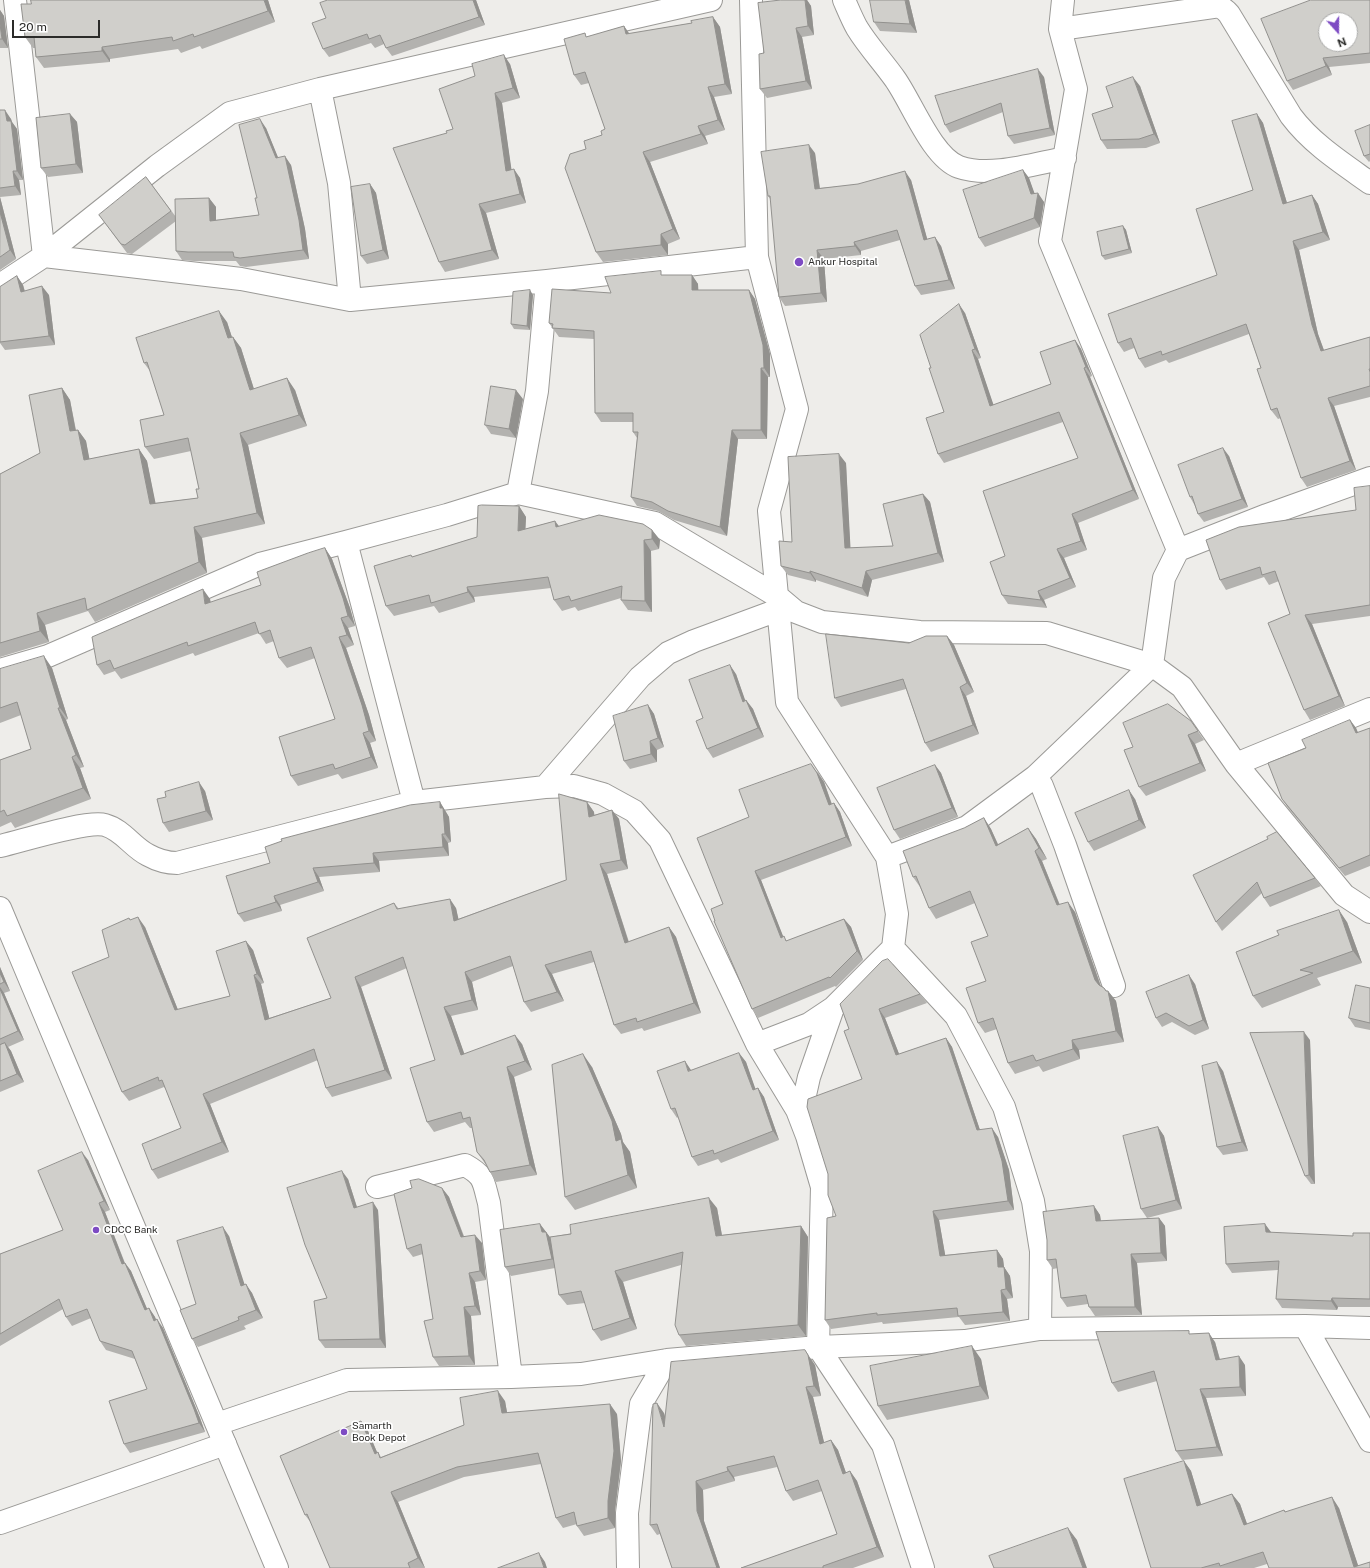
<!DOCTYPE html>
<style>
body{margin:0}
#map{position:relative;width:1370px;height:1568px;overflow:hidden;background:#eeedea;font-family:"Public Sans",sans-serif}
canvas{display:block}
.north{position:absolute;left:1318px;top:12px;width:40px;height:40px;box-sizing:border-box;background:#fff;border:1px solid #aaaaa9;border-radius:50%;rotate:159deg;font-size:11px;font-weight:700;line-height:16px;text-align:center;color:#2b2b29}
.north::after{content:'';display:block;margin:auto;width:14px;height:18px;background:#7d4bc3;clip-path:polygon(50% 0,100% 100%,50% 72%,0 100%)}
.scale{position:absolute;left:12px;top:20px;width:88px;height:18px;box-sizing:border-box;border:2px solid #2b2b29;border-top:0;padding-left:5px;font-size:12px;line-height:14px;white-space:nowrap;color:#2b2b29;-webkit-text-stroke:3px #fff;paint-order:stroke}
</style>
<div id="map">
<canvas width="1370" height="1568"></canvas>
<div class="north">N</div>
<div class="scale">20 m</div>
</div>
<script>
const context = document.querySelector('canvas').getContext('2d');
context.lineJoin = 'round';
function stroke(path, color, width, dash) {
  context.strokeStyle = color;
  context.lineWidth = width;
  context.lineCap = dash ? 'butt' : 'round';
  context.setLineDash(dash || []);
  context.stroke(path);
}
function fillPath(path, color) {
  context.fillStyle = color;
  context.fill(path, 'evenodd');
}
function label(font, color, halo, rows, align = 'center') {
  context.font = font + ' "Public Sans",sans-serif';
  context.lineWidth = 3.5;
  context.setLineDash([]);
  context.textBaseline = 'middle';
  context.strokeStyle = halo;
  context.fillStyle = color;
  for (const [text, x, y, turn = 0] of rows) {
    context.save();
    context.translate(x, y);
    context.rotate((+turn || 0) * Math.PI / 180);
    context.textAlign = isNaN(turn) ? turn : align;
    if (halo) context.strokeText(text, 0, 0);
    context.fillText(text, 0, 0);
    context.restore();
  }
}
const minor = new Path2D(`
 M15,0L44,256L241,279L350,300L547,281L757,257
 M751,0L757,257L797,409L769,511L787,702L887,857L897,914L893,948L956,1016L1004,1107L1033,1201L1041,1251L1040,1329
 M844,0C848,9 852,19 857,28C868,46 883,62 895,79C912,103 932,157 959,167C990,178 1033,164 1065,158
 M1060,29L1213,7C1220,6 1224,8 1229,14L1291,116C1312,144 1342,163 1370,183
 M320,89L339,183L350,300
 M0,285L44,256L157,166L230,113L320,89L711,0
 M518,493L537,391L547,281
 M346,542L414,802
 M1178,550L1267,515L1370,478
 M0,670L48,656L260,564L346,542L447,515L518,493L655,523L777,596L796,612L822,622L920,632L1047,633L1152,665L1182,687L1236,764L1344,895L1370,912
 M1236,764L1370,709
 M1036,776L1042,786L1065,845L1114,986
 M545,787L640,677L668,653L694,641L778,610
 M0,846C22,841 87,820 105,825C123,830 132,847 148,855C157,860 167,863 177,863L414,802L545,787L574,786L603,794L634,811L660,840L757,1044L797,1110L807,1136L822,1187L818,1347L883,1445L923,1568
 M887,857L967,827L1036,776L1152,665L1164,578L1178,550L1050,241L1076,89L1060,29L1063,0
 M757,1044L809,1024L833,1008L893,948
 M800,1117L809,1077L833,1008
 M377,1187L465,1165C485,1176 483,1181 489,1203L511,1377
 M1305,1326L1370,1441
 M217,1424L347,1380L511,1377L581,1374L667,1360L818,1347L965,1341L1040,1329L1305,1326L1370,1328
 M0,1523L225,1444
 M628,1568L627,1513L641,1404L667,1360`);
const major = new Path2D(`
 M0,908L277,1568`);
stroke(minor, '#9b9a97', 24);
stroke(major, '#9b9a97', 24);
stroke(minor, '#fff', 22);
stroke(major, '#fff', 22);
fillPath(new Path2D(`
 M268,0L275,22L202,49L200,46L181,53L178,49L110,59V62L44,68L36,57L35,48H33L25,37Z
 M476,0L485,25L392,56L386,48L384,44L375,48L371,43L329,57L323,49L326,18Z
 M781,0H807L811,6L814,35L802,37L812,89L767,98L760,89L764,53Z
 M909,0L917,33L880,31L874,22Z
 M1370,0V63L1329,67L1332,75L1293,90L1287,81Z
 M0,10L4,16L8,48H0Z
 M713,17L720,27L732,94L714,97L725,130L705,136L708,144L650,162L680,239L668,244V255L603,262L596,252L586,149L602,135L605,129L589,83L581,85L574,75L588,37L624,26L629,34L692,23Z
 M510,64L520,98L502,103L511,169L520,178L526,203L486,213L499,259L445,272L439,262L447,133L453,129L475,76Z
 M1044,77L1055,135L1014,144L1008,136L1003,112L950,133L945,125Z
 M1140,86L1160,143L1146,148L1107,149L1101,140L1113,107Z
 M0,110L11,119L12,122L17,129L23,180H19L21,195L0,197Z
 M70,114L77,122L83,173L48,177L41,168Z
 M1257,114L1263,123L1287,203L1312,195L1318,204L1330,240L1299,250L1318,334L1324,350L1370,337V397L1334,406L1356,470L1307,487L1301,478L1281,418L1278,419L1271,410L1261,368L1249,334L1169,363L1166,360L1145,368L1139,359L1134,348L1124,352L1118,343L1217,275L1253,190Z
 M1370,125V161L1369,162L1364,156Z
 M266,128L278,158L291,165L305,229L309,259L246,267L240,266L236,261H194L182,260L176,251V221L132,254L127,253L99,215L146,177L176,217L209,198L216,207V220L259,215L257,198Z
 M815,153L820,188L911,180L927,239L941,246L955,289L921,295L915,286L900,240L861,251V255L824,259L827,302L785,306L779,297L771,200L768,196Z
 M1023,170L1029,178L1034,194L1044,202L1040,227L985,247L979,238Z
 M370,184L376,193L389,259L367,264L361,256Z
 M0,197L16,259L0,270Z
 M1123,226L1126,230L1132,253L1105,260L1102,256Z
 M664,275H692L698,284V290H749L755,299L770,354V377H768L767,439H738L727,536L674,520L658,511L637,506L631,497L637,438L633,432V422H601L595,413L594,339L559,337L549,323L611,293Z
 M17,276L23,285L25,291L49,295L55,345L5,350L0,343V287Z
 M533,295L530,330L514,329L511,324Z
 M965,313L981,358L978,359L993,405L1051,384L1075,340L1081,349L1092,376L1090,377L1139,499L1078,523L1087,550L1064,558L1076,587L1044,600L1047,608L1008,604L1002,595L1005,556L1078,458L1063,422L944,463L938,454L944,412L931,368Z
 M227,322L232,337H233L241,348L254,389L295,390L307,426L248,445L265,524L202,538L207,573L95,622L88,611L45,625L49,642L0,657V474L40,453L62,388L70,400L76,430H78L86,441L89,459L139,449L147,461L155,503L198,498L199,489L191,451L154,459L145,447L164,415L150,371L144,363Z
 M523,399L516,438L491,434L485,425Z
 M1229,456L1248,507L1204,522L1198,514L1195,506L1190,497Z
 M846,463L850,548L893,546L923,494L930,502L944,562L872,580L868,597L816,580V582L788,575L781,566L792,542Z
 M1370,486V616L1312,624L1345,706L1310,720L1304,710L1290,614L1279,581L1269,585L1264,577L1226,590L1220,580L1356,510Z
 M519,506L526,517L525,529L555,521L559,526L652,530L660,540L659,549L651,551L652,612L628,610L621,600V598L578,611L575,607L562,611L554,600L551,588L474,597L475,602L439,613L434,606L394,616L386,606L412,557L477,537Z
 M325,548L332,559L350,608L355,626L348,628L354,645L346,648L369,715L376,741L370,743L378,768L342,779L338,774L298,786L291,776L335,719L315,658L287,668L279,658L274,641L266,644L259,633L195,656L193,653L121,679L115,671L104,675L97,665L210,599L211,603L261,585Z
 M947,636L954,645L974,692L966,696L979,734L931,752L925,743L906,689L841,707L835,698L909,643Z
 M52,668L68,719L66,720L84,767L80,768L91,799L15,828L11,822L0,827V760L31,749L21,715L0,723V669Z
 M736,674L745,701L746,700L753,709L764,737L713,758L707,749L703,718Z
 M648,705L654,714L664,747L657,750V762L630,769L624,761Z
 M1350,720L1356,728L1358,733L1370,728V866L1345,876L1288,808L1282,799L1306,748Z
 M1191,721L1204,740L1195,744L1206,771L1146,796L1139,787L1133,747Z
 M935,765L941,773L958,817L900,839L894,830Z
 M818,772L824,782L832,804L834,803L840,812L852,846L761,880L783,937L787,941L844,919L851,927L863,960L836,987L835,986L758,1018L752,1009L715,921L723,904L749,817Z
 M205,791L213,820L169,832L163,823Z
 M1135,799L1146,828L1094,851L1088,842Z
 M440,802L449,817L451,842L448,843L449,856L379,861L380,872L319,877L324,891L280,905L282,911L244,922L238,914L270,863Z
 M587,802L594,812V815L612,810L619,819L628,869L607,874L629,942L669,927L676,937L701,1013L644,1031L642,1028L621,1034L614,1025L594,962L552,974L564,1001L531,1012L524,1002L513,966L472,982L478,1010L451,1016L464,1054L522,1044L532,1070L514,1077L537,1175L496,1182L490,1172L486,1165L477,1152L472,1128H470L465,1122L434,1132L427,1122L435,1060L407,968L361,987L392,1079L332,1097L326,1088L318,1060L210,1104L229,1152L158,1179L152,1170L181,1128L166,1090L164,1087L129,1101L122,1092L109,957L145,927L178,1010L230,996L253,950L264,983L261,984L269,1018L331,998L394,903L399,909L456,908L458,919L566,880Z
 M984,818L991,829L998,844L1028,828L1036,839L1047,859L1042,861L1060,905L1075,912L1101,986L1107,991H1108L1116,1001L1124,1042L1079,1050L1080,1059L1043,1072L1039,1066L1015,1074L1008,1063L997,1029L985,1033L978,1023L986,981L988,936L975,903L936,919L929,908L920,887L913,877L964,828Z
 M1268,839L1315,878L1321,886L1270,907L1264,898L1262,893L1222,931L1216,922Z
 M1347,922L1362,963L1317,978L1321,985L1262,1008L1253,996Z
 M0,967L10,991L4,993L24,1040L8,1047L11,1051L24,1082L0,1092Z
 M1195,984L1209,1029L1195,1035L1172,1022L1162,1027L1156,1018Z
 M1370,988V1030L1355,1027L1349,1018Z
 M920,994L927,1003L885,1018L899,1054L946,1038L952,1047L980,1130L998,1137L1009,1170L1014,1210L939,1220L945,1255L997,1250L1003,1259L1004,1267L1010,1276L1013,1298L1007,1299L1010,1321L965,1325L959,1317L883,1324L882,1322L831,1329L825,1320L836,1216L862,1079L849,1029L840,1004Z
 M1310,1040L1315,1184H1311L1305,1176Z
 M739,1053L746,1062L755,1089L758,1088L764,1097L779,1140L721,1163L718,1159L698,1166L692,1157L678,1117L677,1118L671,1109Z
 M592,1067L621,1134L623,1142L630,1152L637,1188L575,1210L565,1197Z
 M1223,1071L1248,1151L1223,1155L1217,1147Z
 M1158,1127L1164,1136L1182,1209L1147,1218L1141,1209Z
 M88,1160L110,1210L105,1212L125,1263L131,1271L147,1309L149,1308L155,1317L156,1320L163,1328L200,1418L205,1432L130,1453L124,1444L147,1389L135,1359L106,1350L100,1341L91,1318L72,1326L66,1317L63,1309L0,1346V1254L63,1230Z
 M348,1179L357,1207L378,1210L386,1348H325L319,1340Z
 M442,1188L449,1197L464,1236L482,1243L486,1280L475,1282L481,1315L471,1316L475,1365L439,1366L433,1357V1319L423,1254L413,1257L407,1249Z
 M1094,1206L1100,1215L1101,1221L1159,1218L1165,1226L1167,1261L1137,1263L1142,1315L1095,1316L1089,1307L1088,1304L1067,1307L1061,1298L1058,1268L1053,1269L1047,1260Z
 M717,1208L722,1235L801,1226L808,1237L806,1336L686,1346L679,1335L681,1265L623,1282L637,1329L601,1341L593,1330L585,1303L567,1305L559,1295L555,1268L511,1276L505,1267L540,1224L550,1237Z
 M1265,1224L1271,1233L1353,1236L1370,1233V1307H1338L1337,1310L1282,1308L1276,1299L1278,1270L1232,1273L1226,1264Z
 M229,1236L244,1285L252,1293L263,1318L244,1326L246,1329L198,1347L192,1339L196,1304Z
 M1191,1334L1215,1342L1220,1359L1245,1365L1246,1396L1206,1398L1223,1456L1182,1460L1176,1451L1157,1381L1118,1392L1112,1383Z
 M981,1359L989,1399L887,1420L878,1406Z
 M815,1365L821,1396L813,1397L824,1443L831,1440L838,1450L846,1473L850,1471L857,1481L884,1557L853,1568H741L837,1534L822,1491L793,1501L786,1491L777,1467L734,1477L735,1481L703,1490L704,1521L720,1568H672L660,1534L657,1535L650,1525L664,1413L665,1418Z
 M505,1401L507,1413L617,1414L621,1461L615,1511V1528L584,1536L577,1526V1524L563,1528L556,1518L541,1464L464,1477L398,1502L425,1568H330L312,1524L305,1515L361,1421L368,1431L377,1452H378L381,1457L464,1425Z
 M1184,1461L1191,1471L1201,1505L1232,1494L1240,1504L1247,1524L1284,1510L1286,1512L1339,1508L1358,1566L1370,1568L1267,1564L1254,1568H1151Z`), '#b3b2af');
fillPath(new Path2D(`
 M264,0H268L275,22L268,11Z
 M473,0H476L485,25L479,17Z
 M805,0H807L811,6L814,35L808,26Z
 M905,0H909L917,33L910,24Z
 M0,10L4,16L8,48L2,39L0,24Z
 M713,17L720,27L732,94L725,84Z
 M624,26L631,36L626,34Z
 M796,28L802,37L812,89L806,81Z
 M102,47L110,59V62L102,51Z
 M504,55L510,64L520,98L513,88Z
 M1323,58L1329,67L1332,75L1326,66Z
 M1038,69L1044,77L1055,135L1050,128Z
 M1133,77L1140,86L1160,143L1154,134Z
 M708,87L714,97L725,130L718,120Z
 M495,93L502,103L513,180L506,171Z
 M5,110L11,119L12,122L17,129L23,180L17,171L7,121Z
 M70,114L77,122L83,173L76,164Z
 M1257,114L1263,123L1290,213L1283,204Z
 M260,119L266,128L282,167L276,158Z
 M698,126L705,136L708,144L701,134Z
 M809,145L815,153L821,198L815,189Z
 M643,152L650,162L680,239L673,229Z
 M285,156L291,165L305,229L309,259L303,250Z
 M514,169L520,178L526,203L520,194Z
 M1023,170L1029,178L1037,200L1038,193L1044,202L1040,227L1034,218L1031,194Z
 M13,171L19,180L21,195L15,186Z
 M905,171L911,180L930,249L924,240Z
 M370,184L376,193L389,259L383,250Z
 M1312,195L1318,204L1330,240L1323,232Z
 M0,197L16,259L10,250L0,212Z
 M209,198L216,207V230L210,221Z
 M479,204L486,213L499,259L492,250Z
 M1123,226L1126,230L1132,253L1129,249Z
 M661,234L668,244V255L661,245Z
 M935,237L941,246L955,289L949,280Z
 M1293,241L1299,250L1318,334L1327,359L1321,351L1312,325Z
 M854,242L861,251V255L855,246Z
 M817,250L824,259L827,302L821,293Z
 M692,275L698,284L699,300L692,290Z
 M17,276L23,285L27,301L21,292Z
 M42,286L49,295L55,345L49,336Z
 M530,290L533,295L530,330L527,326Z
 M749,290L755,299L770,354V377L764,368Z
 M959,304L965,313L981,358L975,349Z
 M219,311L227,322L236,350L228,338Z
 M233,337L241,348L258,402L250,390Z
 M1075,340L1081,349L1092,376L1086,367Z
 M972,350L978,359L997,415L990,406Z
 M761,368L768,377L767,439L761,430Z
 M1084,368L1090,377L1139,499L1133,490Z
 M287,378L295,390L307,426L299,415Z
 M62,388L70,400L78,443L70,431Z
 M516,390L523,399L516,438L509,429Z
 M1328,398L1334,406L1356,470L1350,461Z
 M78,430L86,441L92,472L84,460Z
 M732,430L738,439L727,536L720,527Z
 M240,433L248,445L265,524L257,513Z
 M1223,448L1229,456L1248,507L1242,499Z
 M139,449L147,461L158,515L150,504Z
 M839,454L846,463L851,557L845,548Z
 M923,494L930,502L944,562L938,553Z
 M519,506L526,517L525,541L518,531Z
 M1072,514L1078,523L1087,550L1081,541Z
 M555,521L562,531L556,527Z
 M194,527L202,538L207,573L199,562Z
 M652,530L660,540L659,549L652,539Z
 M644,540L651,551L652,612L645,601Z
 M325,548L332,559L350,608L355,626L348,616Z
 M1057,549L1064,558L1076,587L1070,578Z
 M810,571L816,580V582L810,573Z
 M866,571L872,580L868,597L862,588Z
 M467,587L474,597L475,602L468,592Z
 M203,589L210,599L212,615L205,604Z
 M1038,591L1044,600L1047,608L1041,600Z
 M37,613L45,625L49,642L40,631Z
 M1305,615L1312,624L1345,706L1339,696Z
 M341,618L348,628L354,645L347,635Z
 M947,636L954,645L974,692L967,683Z
 M339,637L346,648L369,715L376,741L369,731Z
 M44,656L52,668L68,719L60,708Z
 M730,665L736,674L749,711L743,702Z
 M960,687L966,696L979,734L973,725Z
 M746,700L753,709L764,737L758,728Z
 M648,705L654,714L664,747L658,738Z
 M58,708L66,720L84,767L76,755Z
 M1350,720L1356,728L1362,742L1356,733Z
 M363,733L370,743L378,768L371,757Z
 M1188,735L1195,744L1206,771L1200,763Z
 M650,741L657,750V762L651,754Z
 M72,757L80,768L91,799L83,788Z
 M811,764L824,782L835,814L829,805Z
 M935,765L941,773L958,817L952,808Z
 M199,782L205,791L213,820L206,811Z
 M1129,790L1135,799L1146,828L1139,820Z
 M440,802L449,817L451,842L445,834L440,808Z
 M587,802L594,812L596,826L589,817Z
 M834,803L840,812L852,846L846,837Z
 M612,810L619,819L628,869L621,860Z
 M984,818L991,829L1003,856L996,846Z
 M1028,828L1036,839L1047,859L1039,848Z
 M442,834L448,843L449,856L443,847Z
 M1035,851L1042,861L1064,916L1057,905Z
 M373,853L379,861L380,872L374,863Z
 M600,864L607,874L632,953L625,943Z
 M313,868L319,877L324,891L318,882Z
 M755,871L761,880L787,946L781,938Z
 M274,896L280,905L282,911L276,902Z
 M450,899L456,908L461,930L454,921Z
 M1068,902L1075,912L1102,990L1095,980Z
 M1339,910L1347,922L1362,963L1353,951Z
 M138,917L145,927L182,1020L175,1010Z
 M844,919L851,927L863,960L857,951Z
 M669,927L676,937L701,1013L694,1003Z
 M246,941L253,950L264,983L257,974Z
 M545,965L552,974L564,1001L557,992Z
 M0,967L10,991L4,982L0,973Z
 M465,972L472,982L478,1010L472,1000Z
 M254,975L261,984L272,1029L265,1020Z
 M1189,975L1195,984L1209,1029L1203,1020Z
 M355,977L361,987L392,1079L385,1070Z
 M0,987L4,993L24,1040L18,1031L0,989Z
 M1104,988L1109,995L1108,991L1116,1001L1124,1042L1116,1031Z
 M444,1007L451,1016L468,1064L461,1055Z
 M879,1009L885,1018L903,1064L896,1055Z
 M1304,1032L1310,1040L1315,1184L1309,1175Z
 M515,1035L522,1044L532,1070L525,1061Z
 M946,1038L952,1047L983,1139L977,1130Z
 M1072,1040L1079,1050L1080,1059L1073,1049Z
 M5,1043L11,1051L24,1082L17,1074Z
 M739,1053L746,1062L759,1099L753,1090Z
 M583,1054L592,1067L621,1134L623,1142L630,1152L637,1188L628,1175L616,1141Z
 M685,1061L691,1070L694,1080L688,1071Z
 M1217,1062L1223,1071L1248,1151L1242,1142Z
 M507,1067L514,1077L537,1175L530,1165Z
 M758,1088L764,1097L779,1140L773,1131Z
 M203,1094L210,1104L229,1152L222,1142Z
 M1158,1127L1164,1136L1182,1209L1176,1200Z
 M992,1128L998,1137L1009,1170L1014,1210L1008,1201Z
 M82,1152L88,1160L110,1210L104,1201Z
 M342,1171L348,1179L360,1217L354,1208Z
 M442,1188L449,1197L467,1246L461,1237Z
 M709,1198L717,1208L724,1247L716,1236Z
 M373,1202L378,1210L386,1348L380,1339Z
 M99,1203L105,1212L128,1272L122,1264Z
 M1094,1206L1100,1215L1102,1230L1096,1221Z
 M933,1211L939,1220L947,1265L940,1256Z
 M1159,1218L1165,1226L1167,1261L1161,1253Z
 M540,1224L552,1240L559,1267L552,1259L542,1232Z
 M1265,1224L1271,1232L1272,1241L1266,1232Z
 M801,1226L808,1237L806,1336L798,1325Z
 M223,1227L229,1236L248,1295L241,1286Z
 M475,1235L482,1243L486,1280L480,1271Z
 M997,1250L1003,1259L1004,1267L1010,1276L1013,1298L1006,1289L998,1267Z
 M1131,1254L1137,1263L1142,1315L1135,1307Z
 M125,1263L131,1271L151,1318L145,1310Z
 M615,1271L623,1282L637,1329L630,1318Z
 M469,1273L475,1282L481,1315L475,1306Z
 M246,1284L252,1293L263,1318L256,1310Z
 M1001,1290L1007,1299L1010,1321L1003,1312Z
 M1332,1298L1338,1307L1337,1310L1331,1301Z
 M464,1307L471,1316L475,1365L469,1356Z
 M149,1308L155,1317L160,1329L154,1321Z
 M157,1319L163,1328L200,1418L205,1432L199,1423Z
 M1209,1333L1215,1342L1222,1368L1216,1360Z
 M972,1346L981,1359L989,1399L980,1386Z
 M805,1350L815,1365L821,1396L814,1386Z
 M1239,1356L1245,1365L1246,1396L1240,1387Z
 M806,1387L813,1397L827,1454L820,1444Z
 M1200,1389L1206,1398L1223,1456L1217,1447Z
 M498,1391L505,1401L509,1423L502,1413Z
 M657,1403L664,1413L671,1437L664,1427Z
 M610,1404L617,1414L621,1461L615,1511V1528L608,1518V1501Z
 M361,1421L368,1431L382,1464L375,1454Z
 M831,1440L838,1450L850,1484L843,1474Z
 M1184,1461L1191,1471L1205,1517L1197,1506Z
 M727,1467L734,1477L735,1481L728,1471Z
 M850,1471L857,1481L884,1557L877,1547Z
 M696,1481L703,1490L704,1521L720,1568H717L697,1511Z
 M391,1492L398,1502L425,1568L418,1558Z
 M1232,1494L1240,1504L1251,1535L1244,1525Z
 M1332,1497L1339,1508L1359,1568L1354,1567Z
 M1068,1528L1077,1540L1087,1568H1083Z
 M539,1553L545,1562L547,1568H544Z`), '#92918e');
const building = new Path2D(`
 M31,0H264L268,11L194,37L193,34L173,41L172,37L102,47V51L36,57L34,37H25L21,4H31Z
 M328,0H473L479,17L386,48L380,35L369,39L367,34L323,49L312,23L326,18L320,3Z
 M781,0H805L808,26L796,28L806,81L760,89L759,54L764,53L758,3Z
 M870,0H905L910,24L874,22Z
 M1311,0H1370V53L1323,58L1326,66L1287,81L1261,19ZM1326,20H1350V44H1326Z
 M713,17L725,84L708,87L718,120L698,126L701,134L643,152L673,229L661,234V245L596,252L565,168L570,154L586,149L584,141L602,135L601,131L605,129L585,72L574,75L564,39L585,33L586,37L624,26L626,34L692,23L691,21Z
 M0,24L2,39H0Z
 M504,55L513,88L495,93L506,171L514,169L520,194L479,204L492,250L439,262L393,148L447,133L446,131L453,129L439,89L475,76L472,64Z
 M1038,69L1050,128L1008,136L1001,103L945,125L935,96Z
 M1133,77L1154,134L1139,139L1101,140L1092,114L1113,107L1106,87Z
 M0,110H5L7,121H11L17,171H13L15,186L0,188Z
 M70,114L76,164L41,168L36,118Z
 M1257,114L1283,204L1312,195L1323,232L1293,241L1312,325L1321,351L1370,337V369H1369L1370,372V386L1328,398L1350,461L1301,478L1277,408L1271,410L1257,369L1261,368L1246,324L1162,355L1161,351L1139,359L1131,338L1118,343L1108,314L1217,275L1196,209L1253,190L1232,121Z
 M260,119L276,158L285,156L299,220L303,250L240,258L234,257L233,252H188L176,251L175,199L209,198L210,221L259,215L255,198H257L239,125Z
 M1370,125V154L1364,156L1355,131Z
 M809,145L815,189L858,184L905,171L924,240L935,237L949,280L915,286L897,230L854,242L855,246L817,250L821,293L779,297L770,196H768L761,152Z
 M1023,170L1031,194L1038,193L1034,218L979,238L963,190Z
 M146,177L171,211L125,245L121,244L99,215Z
 M370,184L383,250L361,256L351,187Z
 M0,212L10,250L0,257Z
 M1123,226L1129,249L1102,256L1097,232Z
 M661,271V275H692V290H749L763,345L764,368H761V430H732L720,527L668,511L652,502L631,497L638,432H633V413H595L594,331L552,328L553,324L549,323L552,289L611,293L605,277Z
 M17,276L21,292L42,286L49,336L0,342V287Z
 M530,290L527,326L511,324L513,292Z
 M959,304L975,349L972,350L990,406L1051,384L1040,352L1075,340L1086,367L1084,368L1133,490L1072,514L1081,541L1057,549L1070,578L1038,591L1041,600L1002,595L990,562L1005,556L983,491L1078,458L1059,412L938,454L926,418L944,412L929,368H931L920,335Z
 M219,311L228,338L233,337L250,390L287,378L299,415L240,433L257,513L194,527L199,562L87,610L85,598L37,613L40,631L0,643V474L40,453L29,395L62,388L70,431L78,430L84,460L139,449L150,504L198,498L196,489H199L188,438L145,447L140,420L164,415L147,362L144,363L136,338Z
 M491,386L516,390L509,429L485,425Z
 M1223,448L1242,499L1198,514L1192,496L1190,497L1178,465Z
 M839,454L845,548L893,546L883,504L923,494L938,553L866,571L862,588L810,571V573L781,566L779,541L792,542L788,457Z
 M1370,486V605L1305,615L1339,696L1304,710L1268,623L1290,614L1275,571L1262,575L1260,567L1220,580L1206,540L1239,527L1356,510L1354,488Z
 M482,505L519,506L518,531L555,521L556,527L599,515L643,524L652,530V539L644,540L645,601L621,600L622,586L571,601L569,596L554,600L548,577L467,587L468,592L431,603L429,595L386,606L374,566L411,555L412,557L477,537L478,506Z
 M325,548L343,598L348,616L341,618L347,635L339,637L362,705L369,731L363,733L371,757L335,769L333,764L291,776L279,737L335,719L311,647L279,658L270,630L259,634L255,622L188,646L187,642L114,669L110,660L97,665L92,637L203,589L205,604L261,585L257,572L308,553Z
 M826,634L909,643L926,636H947L967,683L960,687L973,725L925,743L903,679L835,698Z
 M44,656L60,708H58L76,755L72,757L83,788L7,816L4,810L0,812V760L31,749L17,702L0,708V669Z
 M730,665L743,702L746,700L758,728L707,749L696,721L703,718L689,680Z
 M1168,704L1191,721L1198,731L1188,735L1200,763L1139,787L1124,750L1133,747L1123,723Z
 M648,705L658,738L650,741L651,754L624,761L613,716Z
 M1350,720L1356,733L1370,728V855L1339,868L1282,799L1268,763L1306,748L1302,740Z
 M811,764L817,773L829,805L834,803L846,837L755,871L781,938L784,936L786,941L844,919L857,951L830,978L829,977L752,1009L714,921H715L711,909L723,904L697,838L749,817L739,790Z
 M935,765L952,808L894,830L877,788Z
 M199,782L206,811L163,823L157,799L166,797L165,792Z
 M1129,790L1139,820L1088,842L1075,813Z
 M559,794L587,802L589,817L612,810L621,860L600,864L625,943L669,927L694,1003L637,1022L636,1018L614,1025L591,951L545,965L557,992L524,1002L510,956L465,972L472,1000L444,1007L461,1055L515,1035L525,1061L507,1067L530,1165L490,1172L484,1160L477,1152L470,1117L463,1119L461,1112L427,1122L410,1068L435,1060L403,957L355,977L385,1070L326,1088L314,1049L203,1094L222,1142L152,1170L142,1144L181,1128L162,1080L159,1081L158,1077L122,1092L72,972L109,957L102,930L129,918L130,920L138,917L175,1010L230,996L216,951L246,941L257,974L254,975L265,1020L331,998L307,938L394,903L397,909L450,899L454,921L566,880Z
 M440,802V808H443L445,834H442L443,847L373,853L374,863L313,868L318,882L274,896L276,902L238,914L226,876L270,863L265,847L282,841L281,839L410,805Z
 M984,818L996,846L1028,828L1039,848L1035,851L1057,905L1068,902L1095,980L1099,985L1104,988L1106,991H1108L1116,1031L1072,1040L1073,1049L1036,1061L1033,1055L1008,1063L993,1018L978,1023L966,988L986,981L971,942L988,936L970,891L929,908L916,876L913,877L903,851L964,828Z
 M1277,832L1315,878L1264,898L1257,882L1216,922L1193,875L1268,839L1267,837Z
 M1339,910L1353,951L1300,970L1313,973L1253,996L1236,952L1279,935L1277,931Z
 M888,959L920,994L879,1009L896,1055L946,1038L977,1130L992,1128L1002,1161L1008,1201L933,1211L940,1256L997,1250L998,1267H1004L1006,1289L1001,1290L1003,1312L958,1316L957,1308L877,1315V1313L825,1320L827,1218L836,1216L828,1195V1174L807,1107L808,1099L862,1079L844,1031L849,1029L840,1004L882,961Z
 M0,973L4,982L0,984Z
 M1189,975L1203,1020L1189,1026L1166,1013L1156,1018L1146,992Z
 M1356,985L1370,988V1023L1349,1018Z
 M0,989L18,1031L0,1039Z
 M1304,1032L1309,1175L1305,1176L1250,1033Z
 M5,1043L17,1074L0,1081V1045Z
 M739,1053L753,1090L758,1088L773,1131L714,1154L713,1150L692,1157L675,1108L671,1109L657,1071L685,1061L688,1071Z
 M583,1054L612,1121L616,1141L621,1139L628,1175L565,1197L552,1065Z
 M1217,1062L1242,1142L1217,1147L1202,1066Z
 M1158,1127L1176,1200L1141,1209L1123,1136Z
 M82,1152L104,1201L99,1203L122,1264L125,1263L145,1310L149,1308L154,1321L157,1319L194,1409L199,1423L124,1444L109,1401L147,1389L132,1351L100,1341L87,1309L66,1317L59,1299L0,1334V1254L63,1230L38,1171Z
 M342,1171L354,1208L373,1202L380,1339L319,1340L314,1301L327,1298L305,1245L287,1188Z
 M419,1179L442,1188L461,1237L475,1235L480,1271L469,1273L475,1306L464,1307L469,1356L433,1357L424,1321L433,1319L421,1244L407,1249L394,1194L412,1188L410,1181Z
 M709,1198L716,1236L801,1226L798,1325L679,1335L675,1325L683,1252L615,1271L630,1318L593,1330L581,1291L559,1295L550,1237L571,1234L570,1225Z
 M1094,1206L1096,1221L1159,1218L1161,1253L1131,1254L1135,1307H1089L1086,1295L1061,1298L1056,1259L1047,1260V1240L1043,1212Z
 M540,1224L542,1232H546L552,1259L505,1267L500,1230Z
 M1265,1224L1266,1232L1353,1236V1233H1370V1299L1332,1298L1331,1301L1276,1299L1279,1261L1226,1264L1224,1227Z
 M223,1227L241,1286L246,1284L256,1310L238,1317L239,1320L192,1339L180,1310L196,1304L177,1241Z
 M1189,1331V1334L1209,1333L1216,1360L1239,1356L1240,1387L1200,1389L1217,1447L1176,1451L1154,1371L1112,1383L1096,1332Z
 M972,1346L980,1386L878,1406L870,1366Z
 M805,1350L808,1355L814,1386L806,1387L820,1444L831,1440L843,1474L850,1471L877,1547L823,1566V1568H741L837,1534L818,1480L786,1491L774,1456L727,1467L728,1471L696,1481L697,1511L717,1568H672L657,1524L650,1525L653,1404L657,1403L664,1427L671,1362Z
 M498,1391L502,1413L610,1404L614,1451L608,1501V1518L577,1526L574,1512L556,1518L538,1453L457,1467L391,1492L418,1558L408,1563L410,1568H330L307,1514L305,1515L280,1456L361,1421L375,1454L378,1452L380,1458L464,1425L460,1398Z
 M1184,1461L1197,1506L1232,1494L1244,1525L1284,1510L1285,1512L1332,1497L1354,1567L1370,1562V1568H1269L1263,1552L1220,1566L1219,1563L1201,1568H1151L1124,1479Z
 M1068,1528L1083,1568H994L989,1556Z
 M539,1553L544,1568H498Z`);
fillPath(building, '#d0cfcb');
stroke(building, '#92918e', 1);
for (const [x, y, r, color] of [
 [799,262,5,"#7d4bc3"],
 [96,1230,4,"#7d4bc3"],
 [344,1432,4,"#7d4bc3"]
]) {
  const dot = new Path2D();
  dot.arc(x, y, r, 0, 2 * Math.PI);
  context.fillStyle = color;
  context.fill(dot);
  stroke(dot, '#fff', 1.5);
}
label('10px', '#2b2b29', '#fff', [
 ["Ankur Hospital",808,262],
 ["CDCC Bank",104,1230],
 ["Samarth",352,1426],
 ["Book Depot",352,1438]
], 'left');
</script>
